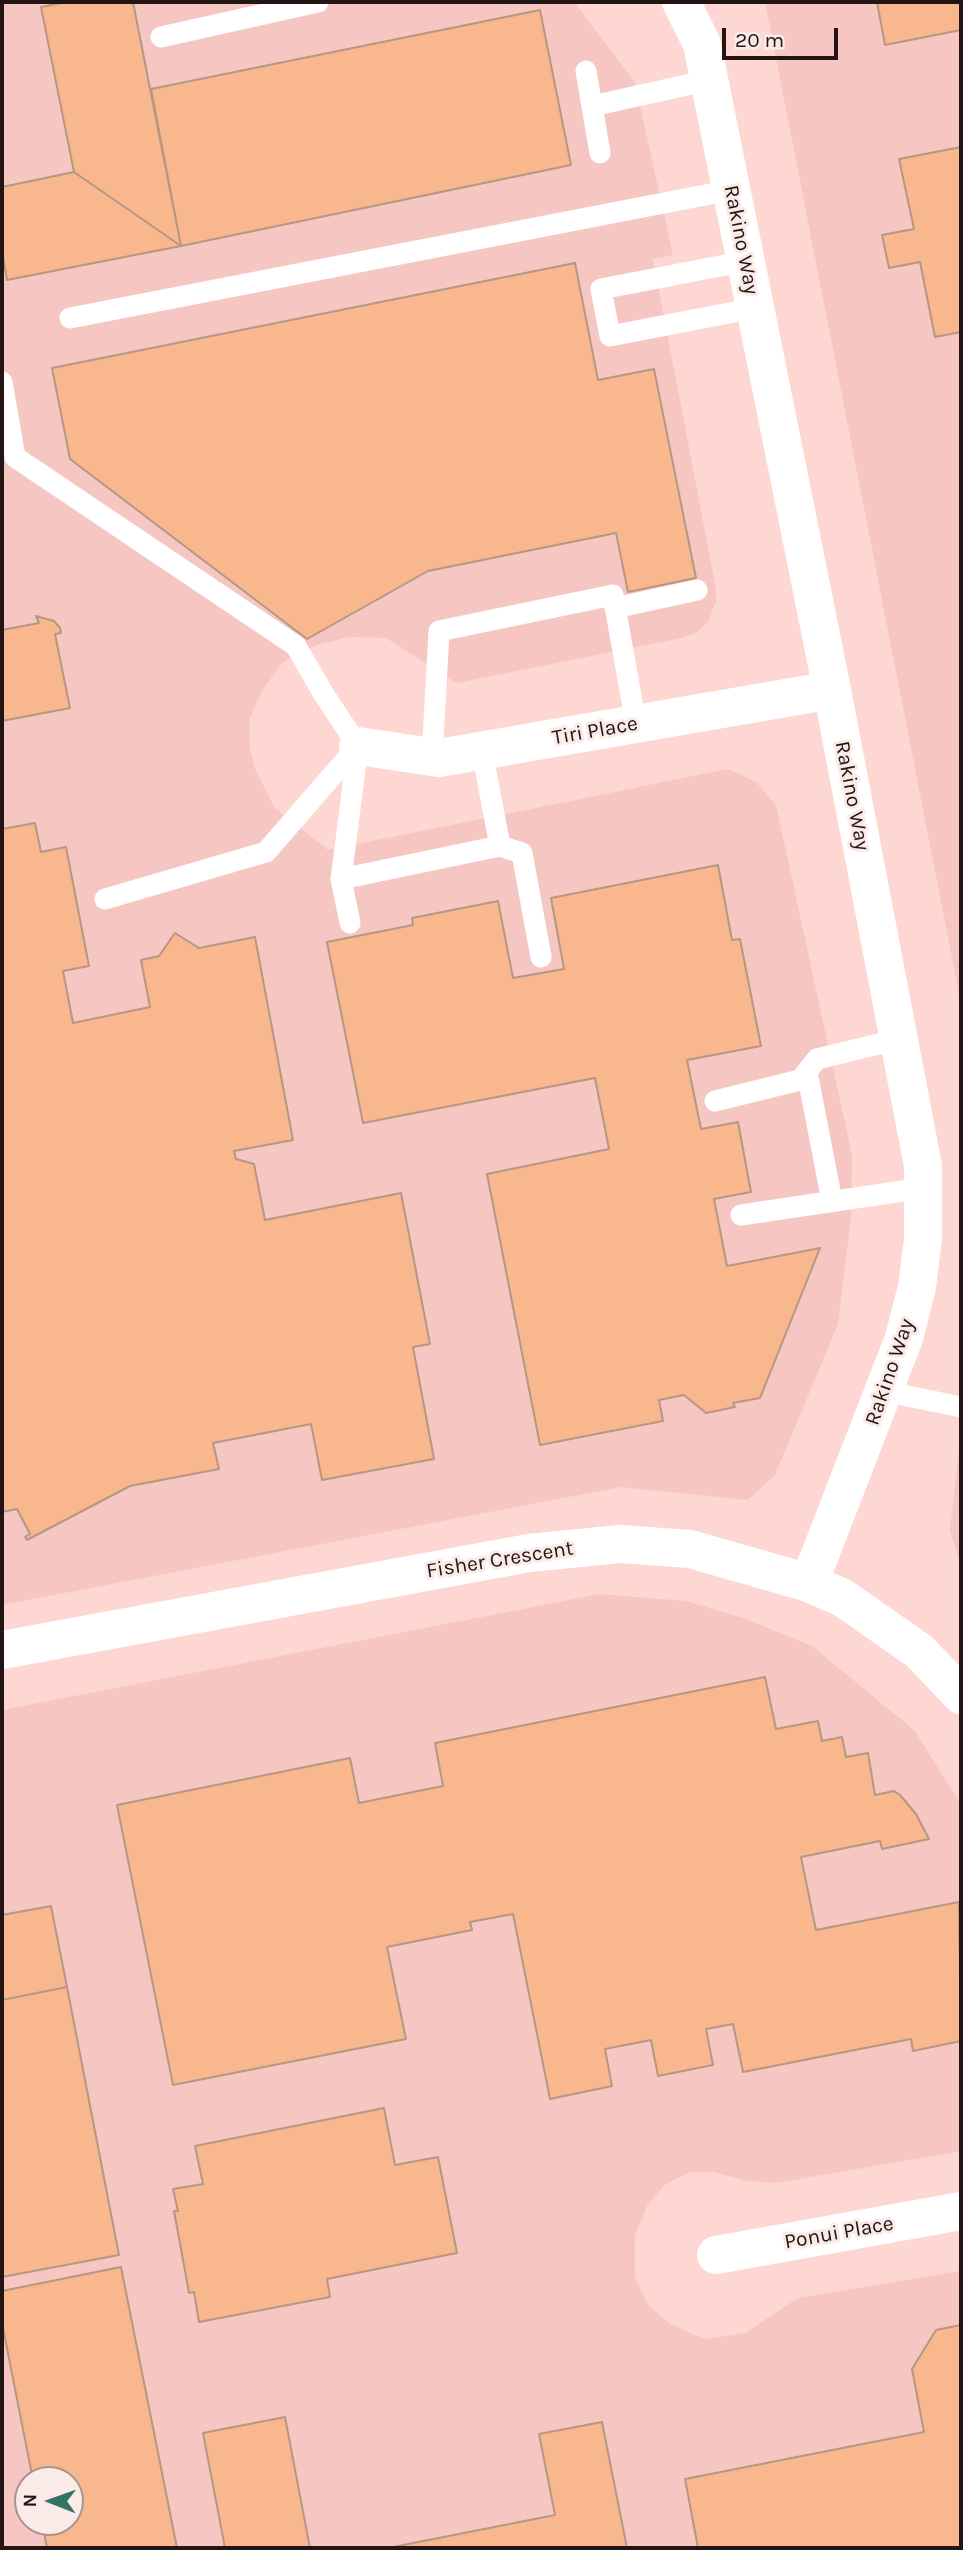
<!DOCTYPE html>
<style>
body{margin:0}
#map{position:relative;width:963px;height:2550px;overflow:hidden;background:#fed6d2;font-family:Karla,sans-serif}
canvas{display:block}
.frame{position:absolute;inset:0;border:4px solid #231514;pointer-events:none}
.north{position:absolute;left:14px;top:2466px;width:70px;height:70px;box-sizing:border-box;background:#faeae8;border:2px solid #a49593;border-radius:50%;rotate:271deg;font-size:19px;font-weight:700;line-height:28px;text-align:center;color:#231514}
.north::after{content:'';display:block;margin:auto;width:24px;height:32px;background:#347360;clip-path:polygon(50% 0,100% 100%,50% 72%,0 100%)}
.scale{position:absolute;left:722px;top:28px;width:116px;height:32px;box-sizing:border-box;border:4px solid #231514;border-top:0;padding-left:9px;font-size:21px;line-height:24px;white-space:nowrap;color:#231514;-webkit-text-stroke:5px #faeae8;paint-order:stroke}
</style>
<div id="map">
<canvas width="963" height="2550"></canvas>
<div class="frame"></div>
<div class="north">N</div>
<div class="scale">20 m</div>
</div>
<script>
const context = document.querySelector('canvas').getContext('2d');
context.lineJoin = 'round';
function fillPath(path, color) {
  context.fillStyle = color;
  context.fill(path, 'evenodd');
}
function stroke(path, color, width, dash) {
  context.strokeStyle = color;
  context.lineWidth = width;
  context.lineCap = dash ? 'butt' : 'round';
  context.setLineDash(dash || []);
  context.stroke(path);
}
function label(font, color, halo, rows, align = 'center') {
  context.font = font + ' Karla,sans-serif';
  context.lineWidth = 6;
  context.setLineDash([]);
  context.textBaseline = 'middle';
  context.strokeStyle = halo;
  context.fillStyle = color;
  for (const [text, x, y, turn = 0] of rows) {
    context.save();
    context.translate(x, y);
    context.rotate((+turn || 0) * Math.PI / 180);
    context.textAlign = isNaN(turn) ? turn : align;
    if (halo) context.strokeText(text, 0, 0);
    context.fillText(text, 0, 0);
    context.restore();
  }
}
fillPath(new Path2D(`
 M2,2H574L635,82L673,255L653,259L715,584L716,601L708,622L696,633L681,638L456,683L386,638L350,637L316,645L283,662L261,692L249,720L250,749L255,769L275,808L328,850L728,769L756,782L776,805L852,1155L851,1217L838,1324L775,1475L748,1500L621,1487L2,1605Z
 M765,2H961V1004Z
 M961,1432V1566L950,1530Z
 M600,1594L686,1601L746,1619L812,1646L914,1730L961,1804V2151L776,2183L746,2181L714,2172H690L664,2185L647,2206L635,2235V2277L648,2305L670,2324L704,2339L745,2333L798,2298L961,2271V2548H2V1710ZM28,2480H70V2522H28Z`), '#f6c7c2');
const building = new Path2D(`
 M66,2H133L181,246L74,172L41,7Z
 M877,2H961V30L885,45Z
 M540,10L571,165L181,246L151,89Z
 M961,147V332L935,337L920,262L889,268L882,235L914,229L899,159Z
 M74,172L181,246L7,280L2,251V187Z
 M575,263L598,380L654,369L696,578L628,592L616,533L428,571L307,639L70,459L52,368Z
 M36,616L54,621L60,628L61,633L55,634L70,708L2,721V630L39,623Z
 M35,823L41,852L66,847L89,966L63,971L73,1023L150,1007L141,960L159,956L175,933L199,948L255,937L293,1140L234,1151L236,1159L254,1164L265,1220L401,1193L430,1344L413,1347L434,1459L322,1480L311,1424L213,1443L219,1469L130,1486L27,1540L25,1537L30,1534L17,1509L2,1512V829Z
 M718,865L732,940L740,939L761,1046L687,1060L701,1129L738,1122L751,1192L714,1199L727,1266L820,1248L760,1398L733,1403L735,1407L706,1413L684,1395L659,1400L663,1421L540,1445L487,1174L609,1149L595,1078L363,1123L327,942L413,925L412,918L498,901L513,978L564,969L551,898Z
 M765,1677L776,1729L818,1721L822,1741L842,1737L846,1757L868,1753L875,1795L894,1791L900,1795L916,1814L929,1839L882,1849L880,1841L801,1857L816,1930L959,1902L961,2041L913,2051L911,2039L743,2072L733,2024L706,2029L713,2065L658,2076L651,2040L605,2049L612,2086L550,2099L513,1914L470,1922L472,1930L387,1947L406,2039L173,2085L117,1805L350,1758L359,1803L443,1786L435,1743Z
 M51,1906L67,1987L2,2000V1915Z
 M67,1987L119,2255L2,2277V2000Z
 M384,2108L395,2165L438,2157L457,2253L327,2279L330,2297L199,2322L194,2292L189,2293L174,2211H178L173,2189L203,2184L195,2146Z
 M121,2267L177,2548H47L42,2522H70V2480H33L2,2323V2291Z
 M961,2325V2548H698L685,2479L924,2432L912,2369L936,2330Z
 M285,2417L310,2548H225L203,2433Z
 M602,2422L627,2548H388L555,2515L539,2434Z`);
fillPath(building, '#f8b78c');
stroke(building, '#b59784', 2);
stroke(new Path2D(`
 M161,37L318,2
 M586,71L600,153
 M592,106L709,80
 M746,261L601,289L610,336L755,308
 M70,318L731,190
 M2,382L15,457L296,646L323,693L358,746
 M615,608L697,590
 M482,751L500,846L522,853L541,957
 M432,758L439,631L613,595L636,724
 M341,879L500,846
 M105,899L266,852L358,746L341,879L350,923
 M807,1072L832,1201
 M715,1101L800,1080L817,1059L899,1039
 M741,1215L923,1188
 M884,1391L961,1407`), '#fff', 21);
stroke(new Path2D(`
 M681,2L702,44L832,690L923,1166V1239L917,1287L904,1338L809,1583
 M358,746L439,758L832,690
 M2,1650L529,1553L620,1544L690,1549L809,1583L843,1598L919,1651L961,1695
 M716,2255L961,2211`), '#fff', 38);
label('21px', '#231514', '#faeae8', [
 ["Rakino Way",741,240,79],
 ["Tiri Place",595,731,-10],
 ["Rakino Way",852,796,79],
 ["Rakino Way",890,1372,-71],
 ["Fisher Crescent",500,1560,-9],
 ["Ponui Place",839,2233,-10]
]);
</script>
